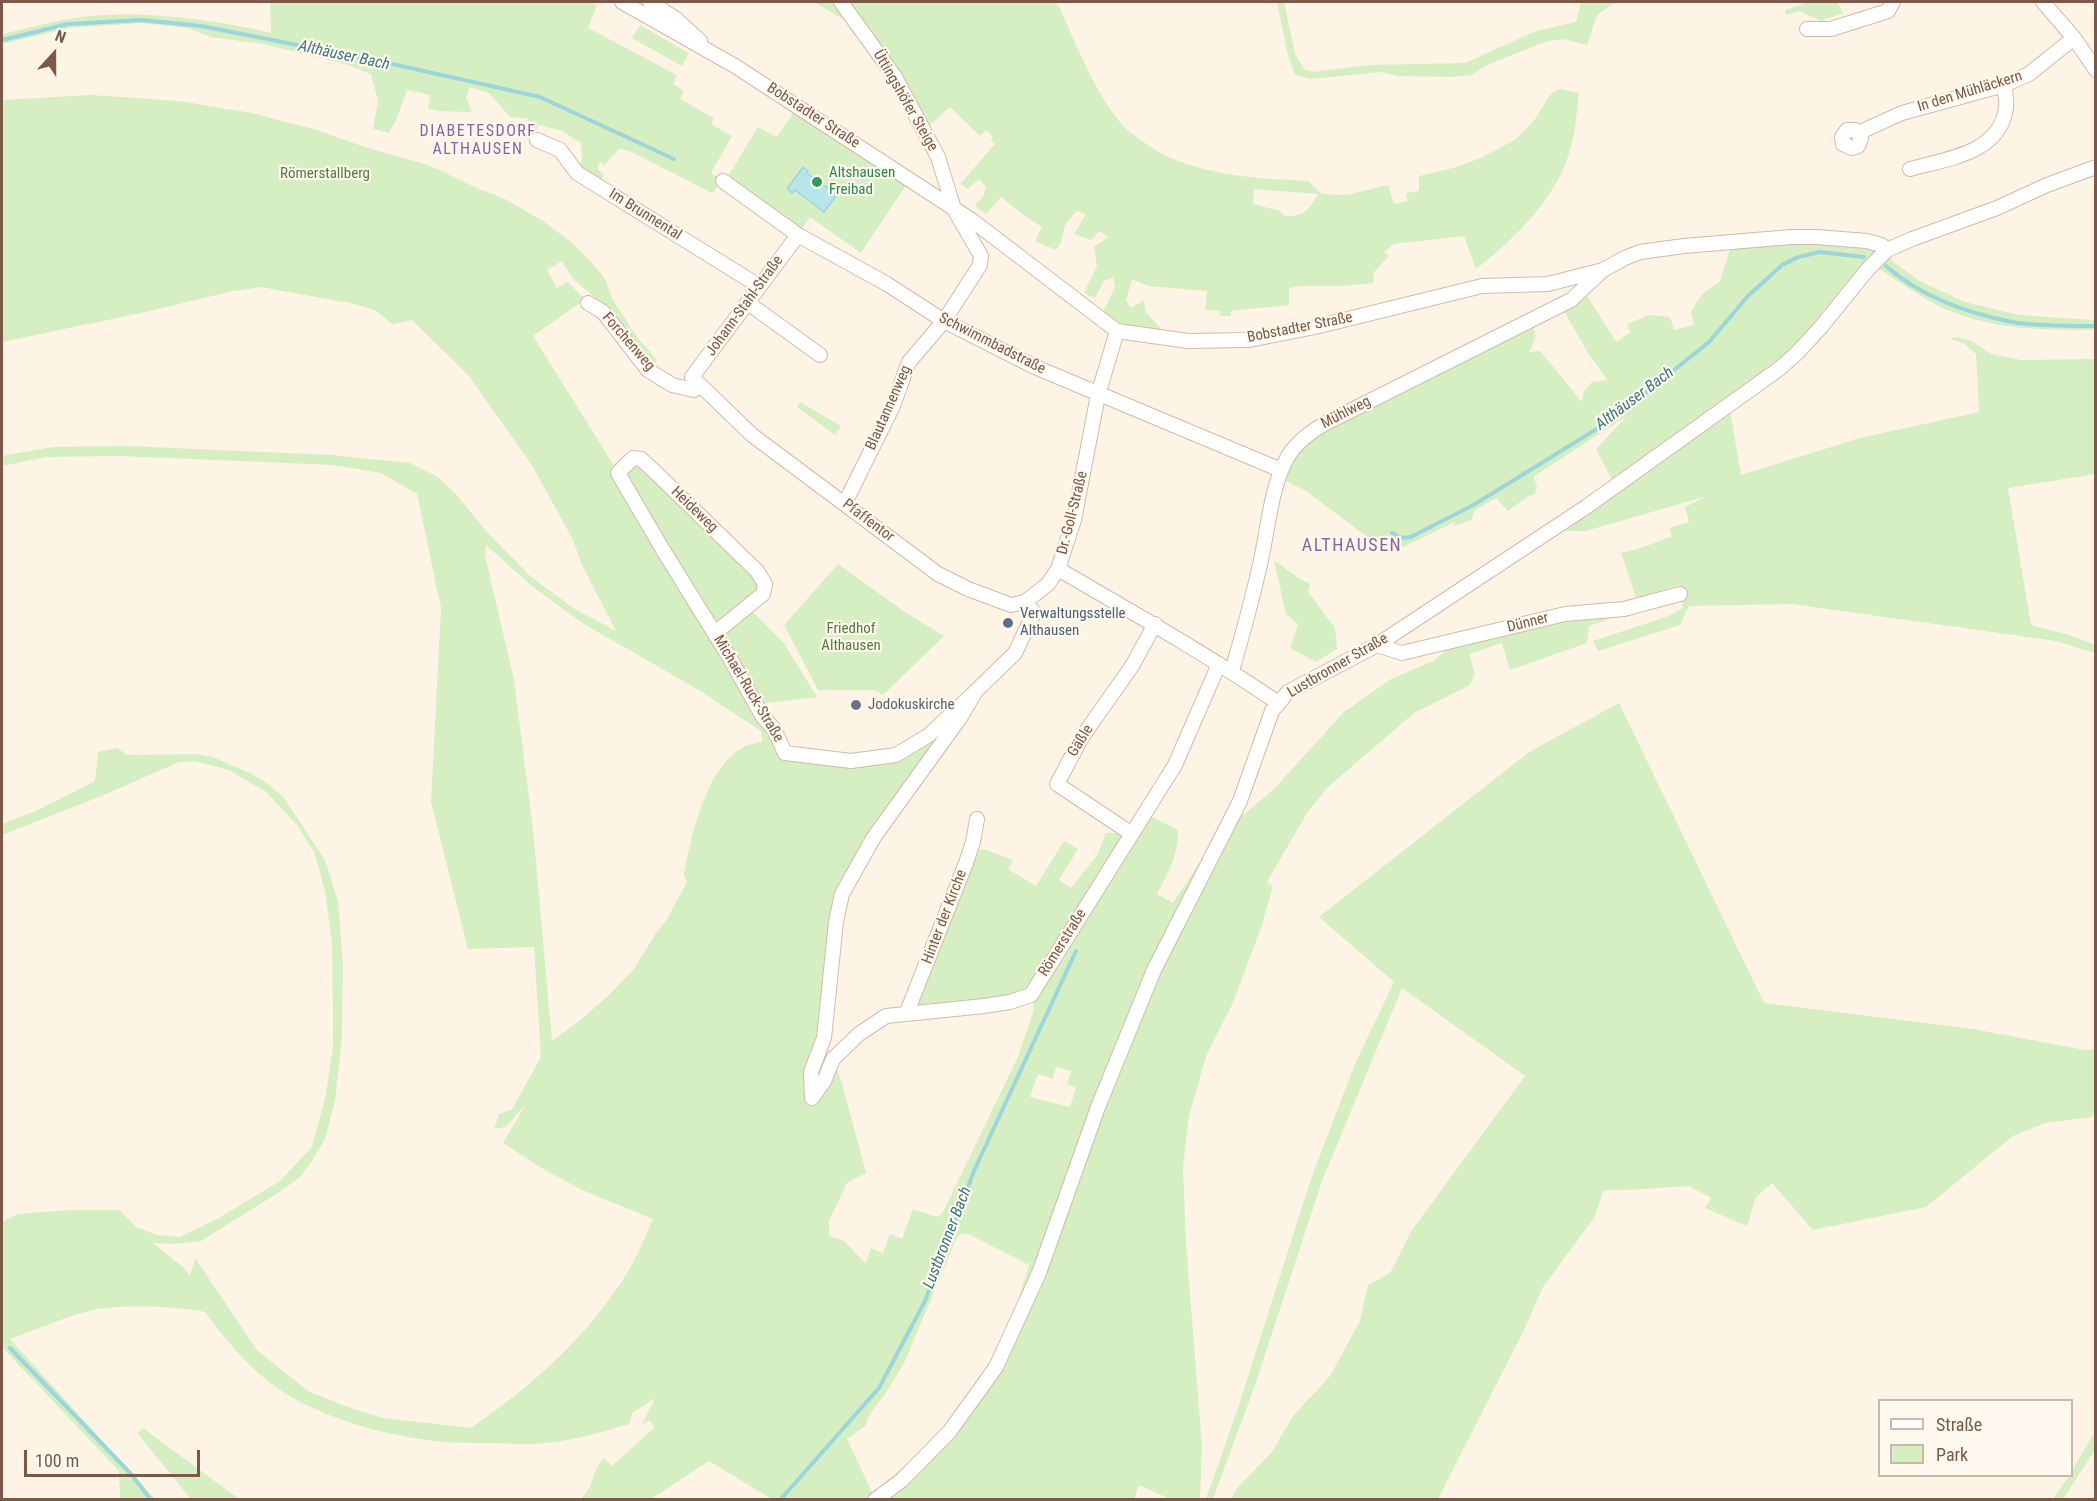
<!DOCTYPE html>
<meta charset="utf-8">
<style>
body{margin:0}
#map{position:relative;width:2097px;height:1501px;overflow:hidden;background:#fef4e5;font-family:"Roboto Condensed",sans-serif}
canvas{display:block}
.frame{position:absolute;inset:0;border:3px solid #7b5847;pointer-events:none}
.legend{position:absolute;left:1878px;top:1399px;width:195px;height:78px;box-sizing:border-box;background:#fff8ee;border:2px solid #cab8ab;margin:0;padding:8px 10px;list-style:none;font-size:18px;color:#7b5847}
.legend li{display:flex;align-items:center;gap:12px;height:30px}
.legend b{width:30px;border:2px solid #cab8ab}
.north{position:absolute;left:24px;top:24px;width:60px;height:60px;-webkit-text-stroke:4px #fff8ee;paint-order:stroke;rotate:21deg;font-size:16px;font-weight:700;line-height:24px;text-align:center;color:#7b5847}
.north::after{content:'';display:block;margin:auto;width:21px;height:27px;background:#7b5847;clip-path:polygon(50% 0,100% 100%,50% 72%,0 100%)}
.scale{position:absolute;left:24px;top:1450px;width:176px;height:27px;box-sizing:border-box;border:3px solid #7b5847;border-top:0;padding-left:8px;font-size:18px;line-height:21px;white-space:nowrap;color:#7b5847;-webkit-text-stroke:4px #fff8ee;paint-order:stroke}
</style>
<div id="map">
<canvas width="2097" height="1501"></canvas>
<div class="frame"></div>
<ul class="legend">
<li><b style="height:8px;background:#fff"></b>Straße</li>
<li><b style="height:16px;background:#d5eec2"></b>Park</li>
</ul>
<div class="north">N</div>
<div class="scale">100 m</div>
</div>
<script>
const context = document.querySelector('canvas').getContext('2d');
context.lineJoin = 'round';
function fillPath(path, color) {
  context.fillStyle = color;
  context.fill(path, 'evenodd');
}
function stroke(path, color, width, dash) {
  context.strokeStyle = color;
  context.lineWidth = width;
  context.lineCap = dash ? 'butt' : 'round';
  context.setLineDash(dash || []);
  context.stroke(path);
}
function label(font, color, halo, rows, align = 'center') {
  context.font = font + ' "Roboto Condensed",sans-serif';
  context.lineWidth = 4.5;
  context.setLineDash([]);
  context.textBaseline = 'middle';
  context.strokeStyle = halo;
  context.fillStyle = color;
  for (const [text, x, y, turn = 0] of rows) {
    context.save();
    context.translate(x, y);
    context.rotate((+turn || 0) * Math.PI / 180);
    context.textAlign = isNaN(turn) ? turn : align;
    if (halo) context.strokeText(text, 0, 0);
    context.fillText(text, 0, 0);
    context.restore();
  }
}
fillPath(new Path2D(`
 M270,2H591L597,5L588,28L677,75L673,84L684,91L680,99L714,118L711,124L732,136L711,173L723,181L712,193L630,151L619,149L604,165L600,162L597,168L604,175L599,186L577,173L582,160L581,143L560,130L539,125L533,136L527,133L529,119L510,117L489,93L470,87L466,97L472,112L439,111L428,109L430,95L407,90L397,118L389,133L373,129L378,101L371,74L345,64L263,44L211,37L188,28L143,23L69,28L2,44V34C25,29 50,22 74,18C133,9 212,19 271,33Z
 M814,2H1054L1059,6C1078,48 1094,92 1124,127C1129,132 1136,136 1142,141C1189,176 1252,178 1308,181L1322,194L1347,195L1388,185L1394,204L1408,201L1406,193L1419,191V176L1457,167L1483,157L1516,139L1536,118L1549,96L1559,89L1579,93C1577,109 1576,127 1572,143C1560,195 1517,237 1476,269L1464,236L1394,244L1384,252L1389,256L1374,272L1373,283L1342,286H1301L1289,288V305L1231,311V316H1220L1221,311L1205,310L1207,291L1148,286L1132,279L1126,300L1131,308L1144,300L1146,312L1161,329V337L1117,331L1100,318L1115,287L1113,277L1104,281L1095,298L1084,293L1097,266L1094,247L1108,237L1100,231L1091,240L1074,234L1086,214L1076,211L1065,225L1061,243L1056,250L1035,241L1042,227L1021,213L1001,197L986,214L975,206L984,195L986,187L979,179L968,189L960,184L995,144L991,141L992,136L986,130L980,136L950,107L935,121L922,128L860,29ZM1254,189L1318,194C1308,210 1305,217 1285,216L1280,211L1253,204Z
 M1277,2H1284L1295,54L1304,69L1313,72L1368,65L1465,63L1536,31L1576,22L1581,2H1616L1597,15L1587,45L1564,39L1547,41L1487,65L1472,75L1451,77L1399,76L1380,72L1311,79L1295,75L1287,51Z
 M1808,2H1837L1843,13L1821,21L1800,11L1786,15L1785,10Z
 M640,25L689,53L682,66L632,38Z
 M90,95L180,101L252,113L317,130L365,147L428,165L477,188L505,199L543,221L571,242L591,262L604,277L613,300L637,337L657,360L648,370L603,312V304L573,279L562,261L547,270L557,288L568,282L588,303H580L533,336L618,472L633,458L765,584L715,634L785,753L851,761L896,755L929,735L948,734L842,894L812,1096L833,1059L841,1080L866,1173L847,1183L829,1221V1236C833,1237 840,1239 844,1241C852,1248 858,1257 866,1263L871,1248L883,1253L890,1234L902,1239L913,1209L937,1217L942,1214L1018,1057L1033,1013L1035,991L1031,995L907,1012L970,853L984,849L1013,860L1008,869L1036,886L1064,841L1066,842L1078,849L1059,880L1071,888L1098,854L1106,833H1132L1144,813L1178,830C1178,856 1169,871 1157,894L1173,903L1240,801L1243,815L1273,790L1344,712L1391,679L1435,660L1456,640L1565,614L1618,616L1589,626L1587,643L1510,670L1502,643L1469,654L1475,674L1470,685L1414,713L1327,788L1307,813L1267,882L1273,886L1261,928L1232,1005L1206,1056L1189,1116L1183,1167L1186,1243L1202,1446L1200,1499H1170L1139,1485L1134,1500L769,1499L770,1498L709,1461L651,1499H580C595,1487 590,1473 604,1458L612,1466L655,1427L649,1420L642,1425L655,1398L632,1413L629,1424C599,1433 567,1442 535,1444C522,1445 508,1443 494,1443C478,1443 461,1443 444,1442C391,1437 325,1420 280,1390C250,1370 226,1340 205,1312C178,1306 115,1304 89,1311C62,1318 36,1330 10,1339L155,1499H120L119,1471L2,1347V1222L18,1214L68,1210H120L136,1227L157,1235L180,1237L219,1218L280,1181L312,1147L325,1099L333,1048V1012L332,944L325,891L315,854L297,825L266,792L229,770L195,761L179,762L104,795L2,835V824L38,810L95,781L98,752L117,748L127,755L198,754L213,757L252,774L268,784L284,798L325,860L338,901L343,964L342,1038L335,1100L325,1139L312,1161L300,1177L281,1191L201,1241L172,1244L153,1243L184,1268L190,1276L195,1258L257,1350L308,1391L345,1406L383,1418L471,1428C530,1387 583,1341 622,1281C635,1262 644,1239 653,1219L580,1189L540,1167L503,1143L526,1104L506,1127L494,1129L499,1114L512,1109L541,1057L534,947L468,949L431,802L441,608L417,494L381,473L333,465L120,456L46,457L2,466V456L53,447L128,446L331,455L410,463L438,477L455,493L487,532L531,577L575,609L616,631L582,565L573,540L533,467L469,376L412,320L392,324L375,310L350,303L261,287L229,292L141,313L2,342V100ZM486,545L533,587L584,624L697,689L761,731L762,742C756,743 749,744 744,747C706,766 691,837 684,875L687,882L666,921L656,933L634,969L610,994L583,1018L552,1041L533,829L514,680L485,555ZM1056,1067L1071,1071L1067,1084L1076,1087L1070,1107L1030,1097L1038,1074L1053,1079ZM966,1233L1027,1264L1030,1261C1018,1307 999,1353 974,1392C969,1400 962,1407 956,1414C931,1443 904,1469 872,1492L847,1439L865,1426L870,1414L888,1390L905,1361L958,1235Z
 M795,110L906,185L861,253L810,217L800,231L727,178L758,127L777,137Z
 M1791,237L1887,250L1891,260L1918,280L1965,302L2019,315L2095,320V330C2044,330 1991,330 1943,308C1918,296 1895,279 1872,264L1821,327L1729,405L1741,475L1860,438L1979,412L1976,354L1965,344L1949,338L1957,337L1972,341L1991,354L2021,360L2095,359V474L2008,488L2031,625L2069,635L2095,645V653L2056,641L1792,604L1689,606L1680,625L1598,651L1593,641L1666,617L1683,608L1680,594L1689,593L1679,585L1636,598L1621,553L1644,547L1672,536L1669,528L1689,522L1685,507L1707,496L1586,531H1548L1615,486L1596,449L1627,416L1533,477L1537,485L1535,494L1527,497L1508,511L1496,498L1475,510L1471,520L1454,526L1455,522L1403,547L1382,548L1306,491L1279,478L1296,446L1532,320L1536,337L1529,352L1540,351L1582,402L1583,392L1592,382L1607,380L1587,351L1561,306L1583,289L1616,342L1631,332L1627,324L1649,315L1670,317L1674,330L1694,325L1691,312L1701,295L1720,281L1732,243Z
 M800,402L841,426L835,435L797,407Z
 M1274,560L1301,580L1310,583L1308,592L1335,628L1337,649L1316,662L1290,648L1298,624L1286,614Z
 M838,564L902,610L944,636L883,695L874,690H818L784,625Z
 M749,608L784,643L817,697L761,704L718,634Z
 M1619,703L1764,1003L1973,1029L2085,1050L2095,1049L2096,1107L2092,1117L2045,1123L2013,1136L1926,1207L1813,1230L1772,1183L1756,1197L1747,1226L1705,1208L1711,1198L1689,1186L1627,1190H1604L1594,1218L1543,1287L1524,1330L1438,1499H1231L1238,1487L1272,1452L1293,1416L1330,1376L1360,1321L1368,1285L1390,1273L1412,1230L1525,1076L1402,988L1322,1181L1255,1385L1213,1499H1206L1237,1411L1312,1176L1355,1064L1394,982L1319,917L1529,752Z
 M143,1428L235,1496L242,1499H191L137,1433Z
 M2095,1431V1450L2063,1499H2053L2069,1476H2072V1471Z`), '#d5eec2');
const water = new Path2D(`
 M803,167L808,171L807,173L837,195L824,212L795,190L792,193L787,189Z`);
fillPath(water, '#b7e5ea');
stroke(water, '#9dd5dd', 1.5);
stroke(new Path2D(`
 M2,40L68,24L141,20L201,26L379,61L540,97L674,159
 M1886,266C1921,297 1967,313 2012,322C2035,326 2072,326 2096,326
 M1392,533L1401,538L1411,537L1475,504L1613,419L1709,342L1748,296L1782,265L1798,257L1820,252L1864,257
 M10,1348L131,1474L151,1500
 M780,1500L879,1388L925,1301L974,1171L1076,951`), '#9dd5dd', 4);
const minor = new Path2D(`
 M622,2L735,66L973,221L1117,331L1188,341L1249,340L1315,327L1482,286L1548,284L1603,270L1625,258L1640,252L1684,246L1791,237H1816L1867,241L1881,245L1887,250
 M650,2L676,19L700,41
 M841,2L895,77L938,157L954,209L981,256L980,265L944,321L909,362L892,408L845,503
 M2043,2L2074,38L2096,70
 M1807,29H1831L1888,11L1893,2
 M1858,133L1861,139L1858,146L1852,148L1843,144L1842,137L1847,130H1855L1858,133L1902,113L2004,85L2029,74L2074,38
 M537,140L560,150L577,173L759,286
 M1910,169C1945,159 2000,154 2006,108C2007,101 2005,92 2004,85
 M723,181L798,235L887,284L944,321L1035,367L1281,470
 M798,235L692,377L752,435L938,574L968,589L1011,605L1025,602L1048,584L1058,569L1074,520L1098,395L1117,331
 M588,303L603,312L648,370L672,385L694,390L701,386
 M748,303L820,355
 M1058,569C1132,612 1206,654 1277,702
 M715,633L763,594L765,584L757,571L652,469L641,459L633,458L618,473L663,550L728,655L763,717L774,729L785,753L851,761L896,755L929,735L976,691
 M1377,645L1402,653L1565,614L1624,609L1680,594
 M1232,671C1243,633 1254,594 1262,555C1268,526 1272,486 1286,460C1294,444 1310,432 1326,423L1571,300L1602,271
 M1132,834L1057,784L1082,737L1132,666L1155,624
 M907,1012L966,863L973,842L977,819
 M812,1098L824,1081L833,1059L859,1034L886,1016L984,1006L1010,1002L1031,995L1175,765L1219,664
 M812,1098L811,1072L824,1038L836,922L842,894L874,837L960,718L976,691L1015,653L1034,613L1025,602
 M875,1500L902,1480L950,1431L996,1367L1039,1273L1098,1107L1154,970L1240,801L1272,711L1288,692L1377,645L1586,507L1779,369L1797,353L1821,327L1868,269L1887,250L1912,239L1997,208L2047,185L2096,167`);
stroke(minor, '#d2baaa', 16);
stroke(minor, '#fff', 14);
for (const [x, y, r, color] of [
 [817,182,6,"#2e9e5b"],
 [1008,623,6,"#5c6f8a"],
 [856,705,6,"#6b7280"]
]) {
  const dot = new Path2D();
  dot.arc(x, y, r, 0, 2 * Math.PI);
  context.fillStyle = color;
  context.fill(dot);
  stroke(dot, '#fff8ee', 2);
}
label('15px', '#7b5847', '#fff8ee', [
 ["In den Mühläckern",1970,92,-17],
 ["Üttingshöfer Steige",905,101,60],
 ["Bobstadter Straße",813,116,33],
 ["Im Brunnental",645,215,32],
 ["Johann-Stahl-Straße",745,306,-54],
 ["Bobstadter Straße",1300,328,-11],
 ["Forchenweg",628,342,49],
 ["Schwimmbadstraße",992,344,27],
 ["Blautannenweg",889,408,-66],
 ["Mühlweg",1346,413,-27],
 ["Heideweg",694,510,44],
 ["Dr.-Goll-Straße",1073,513,-76],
 ["Pfaffentor",868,521,37],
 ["Dünner",1528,623,-14],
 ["Lustbronner Straße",1338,666,-30],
 ["Michael-Ruck-Straße",748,689,59],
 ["Gäßle",1081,741,-58],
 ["Hinter der Kirche",945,917,-69],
 ["Römerstraße",1063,943,-58]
]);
label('15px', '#27864d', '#fff8ee', [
 ["Altshausen",829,173],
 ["Freibad",829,190]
], 'left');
label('15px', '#517b3c', '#fff8ee', [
 ["Römerstallberg",325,174],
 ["Friedhof",851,629],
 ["Althausen",851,646]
]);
label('15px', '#4e5e75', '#fff8ee', [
 ["Verwaltungsstelle",1020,614],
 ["Althausen",1020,631]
], 'left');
label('15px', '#5b616d', '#fff8ee', [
 ["Jodokuskirche",868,705]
], 'left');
label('italic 16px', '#397881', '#fff8ee', [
 ["Althäuser Bach",344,56,12],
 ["Althäuser Bach",1635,399,-37],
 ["Lustbronner Bach",948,1238,-69]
]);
context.letterSpacing = '1.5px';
label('16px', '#88639e', '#fff8ee', [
 ["DIABETESDORF",478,132],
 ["ALTHAUSEN",478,150]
]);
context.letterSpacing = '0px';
context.letterSpacing = '1.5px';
label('18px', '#88639e', '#fff8ee', [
 ["ALTHAUSEN",1352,546]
]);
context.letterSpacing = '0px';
</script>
